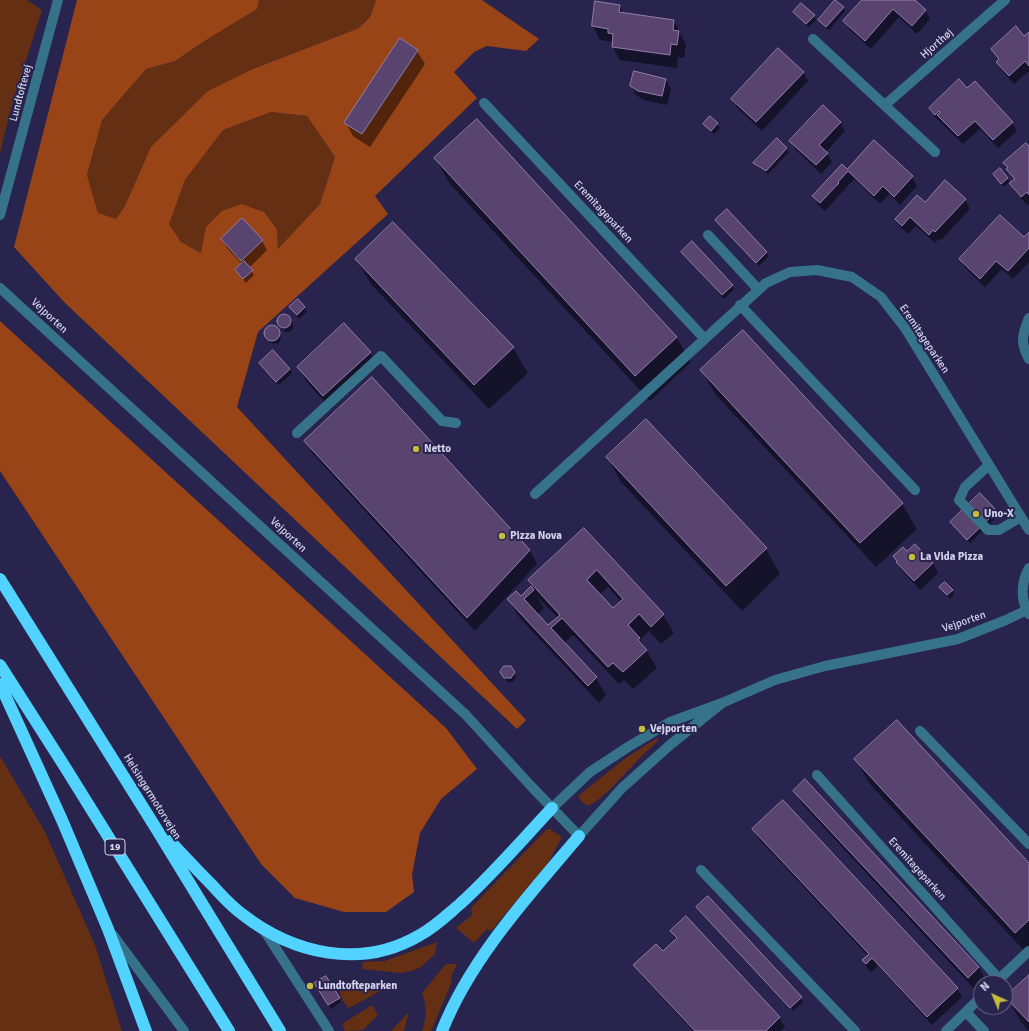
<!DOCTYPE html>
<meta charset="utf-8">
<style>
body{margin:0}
#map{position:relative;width:1029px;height:1031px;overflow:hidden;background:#28244d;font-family:Signika,sans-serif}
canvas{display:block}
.north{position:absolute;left:973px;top:975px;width:40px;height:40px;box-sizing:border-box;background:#28244d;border:1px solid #6c6a8d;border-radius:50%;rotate:316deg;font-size:11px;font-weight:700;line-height:16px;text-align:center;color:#d2d2ed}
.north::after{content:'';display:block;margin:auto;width:14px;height:18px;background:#c5bc3d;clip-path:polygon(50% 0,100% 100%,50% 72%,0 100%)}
</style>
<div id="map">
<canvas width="1029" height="1031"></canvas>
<div class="north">N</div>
</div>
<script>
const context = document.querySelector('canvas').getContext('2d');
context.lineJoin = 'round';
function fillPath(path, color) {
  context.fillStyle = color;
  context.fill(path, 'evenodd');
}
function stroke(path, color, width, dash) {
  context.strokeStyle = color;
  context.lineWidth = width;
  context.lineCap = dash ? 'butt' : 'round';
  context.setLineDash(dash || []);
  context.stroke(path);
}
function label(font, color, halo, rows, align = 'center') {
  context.font = font + ' Signika,sans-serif';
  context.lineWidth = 4;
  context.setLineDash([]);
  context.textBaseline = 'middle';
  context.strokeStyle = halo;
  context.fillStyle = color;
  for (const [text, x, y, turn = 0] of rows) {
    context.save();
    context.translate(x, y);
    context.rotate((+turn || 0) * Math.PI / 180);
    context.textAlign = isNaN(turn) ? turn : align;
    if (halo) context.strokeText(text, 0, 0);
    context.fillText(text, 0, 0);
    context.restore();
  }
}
fillPath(new Path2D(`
 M0,0H27L42,10L11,108L0,153Z
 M259,0H376L370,17L359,28L253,69L125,206L116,220L98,213L87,175L102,120L146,69L175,61L203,42L257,9Z
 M271,112L307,116L335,157L320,204L278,250L277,229L264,212L242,204L201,253L181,242L169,224L185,180L223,130Z
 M657,738L658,741C650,748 642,755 635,763C620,778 607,796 588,806L583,803L578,796L627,757Z
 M0,756L45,832L95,945L122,1031H0Z
 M550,829L562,837L548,863L491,931L487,929L474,943L456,928L472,915L471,908L546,830Z
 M437,942L435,954L421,967L411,971L401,973L362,969L363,962L385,961Z
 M446,964H457L452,975L451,984L431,1031H422C427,1016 427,1007 422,993Z
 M341,982L387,984L386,988L349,1008C342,1001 337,992 341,982Z
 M372,1005L378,1015L363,1030L345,1031L342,1024Z
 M409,1012L404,1031H391Z`), '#652f13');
fillPath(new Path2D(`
 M77,0H259L257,9L203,42L175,61L146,69L102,120L87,175L98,213L116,219L125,206L151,147L208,91L253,69L359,28L370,17L376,0H482L539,39L526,51L487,46L474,52L454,72L477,98L375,196L388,214L258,332L237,407L526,720L517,729L65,303L14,247ZM400,38L417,50L362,134L345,123ZM271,112L307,116L335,157L320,204L278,249L277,229L264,212L242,204L222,211L206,227L201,253L181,242L169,224L185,180L223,130ZM242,219L263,240L241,261L221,239ZM244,261L253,270L243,279L235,270Z
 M0,321L446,728L477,769L441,799L420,833L412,874L414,892L386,912H344L295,898L261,864L0,471Z`), '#994416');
fillPath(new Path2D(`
 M863,0H913L925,10L930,19L917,34L899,17L871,49L850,30L844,21Z
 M596,3L620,6L624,14L674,21L686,45L684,58L678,57L677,68L620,60L613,47V42L600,40L593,26Z
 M843,7L845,11L829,30L822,24L819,20Z
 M794,12L814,16L816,20L809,27L797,16Z
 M1029,33V71L1014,84L1002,71L997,62L999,60L992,49L1024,37Z
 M417,51L425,64L370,147L353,136L346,123Z
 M803,72L808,81L762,131L737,108L732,99Z
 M666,80L671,89L667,105L644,100L636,95L631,86Z
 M967,89L1012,123L1017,131L998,148L980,129L963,144L935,117L930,108Z
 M710,118L717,124L720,128L714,134L707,128L704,124Z
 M840,123L845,131L826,152L832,162L821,174L796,150L791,141Z
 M777,139L789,152L768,174L757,167L755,163Z
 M874,141L912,177L917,186L900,205L889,194L880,204L854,179L825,211L818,205L813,196L847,170Z
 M1029,148V203L1027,205L1015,192L1010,182L1004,187L997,178H1007L1010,183L1015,180L1005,163Z
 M435,158L676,337L691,362L650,401L450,184Z
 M965,200L970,209L941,240L939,239L935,243L916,226L908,234L901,228L896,219L925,204Z
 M393,224L513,348L528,373L489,409L371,284L356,259Z
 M719,224L766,252L769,256L759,266Z
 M1029,233V262L1013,279L1002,269L985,287L965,268L960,259L1024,239Z
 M222,240L262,241L267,250L249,268L254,275L246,283L236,270L242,264L227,248Z
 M682,252L732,285L734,289L724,299Z
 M297,300L307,312L299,319L290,307Z
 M282,315H286L290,318L293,323V328L290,332H284L278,322L279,318Z
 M273,326L278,329L281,338L279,343L273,344L268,340L266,336V331L267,328Z
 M370,353L378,366L331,409L306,381L298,367Z
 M260,364L290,369L292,373L279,385Z
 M701,370L902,504L917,529L876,567L716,395Z
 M372,378L530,551L537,564L475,631L313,454L305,441Z
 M607,457L766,549L780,574L742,611L621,482Z
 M996,511L999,515L970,543L951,522Z
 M584,529L663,615L674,633L661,644L649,631L640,640L657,668L633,689L624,680L619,684L573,635L564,643L596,678L606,695L599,703L519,617L508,599L521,597L531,588L535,591L529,580ZM608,587L621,602L613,609L599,595ZM537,597L558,618L548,627L537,615L544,608Z
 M915,545L933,564L938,573L920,590L902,571L897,562Z
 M940,587L952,590L954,594L950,599Z
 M510,667L516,677L513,682H507L501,672Z
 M855,759L1029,864V956L870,784Z
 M805,781L979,968L986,981L985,983H981V986L976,991L802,804L795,791Z
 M753,829L957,988L962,997L932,1025L878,966L871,972L868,969L863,960L868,956L758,838Z
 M700,911L801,998L803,1002L793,1011Z
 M686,917L779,1018L785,1027L780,1031H693L640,974L635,965L663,953L676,940L671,931Z
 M1029,976V1031L1021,1022L1007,997Z
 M326,977L341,1002L331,1009L315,984Z`), '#0007');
const building = new Path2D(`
 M835,0L844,7L826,27L818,20Z
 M862,0H915L926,10L912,26L893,9L865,41L843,21Z
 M595,1L620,5L619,12L674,20L673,30L679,31L677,45L671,44L670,55L612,47L613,34L608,33V29L592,26Z
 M801,3L815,15L806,24L793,12Z
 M1016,26L1024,36L1029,32V66L1025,61L1009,76L996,62L999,59L991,49Z
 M400,38L418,50L362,134L344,123Z
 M778,48L804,72L756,122L731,99Z
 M634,71L666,79L662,96L638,91L630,86Z
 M959,79L967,88L975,81L1013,122L993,140L975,121L958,136L937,115L940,113L939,111L935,115L929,108Z
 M823,105L841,122L819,145L828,153L816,165L789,141Z
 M710,116L718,123L711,131L703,124Z
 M477,119L677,337L635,376L434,158Z
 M777,138L787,148L766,171L753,163Z
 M874,140L913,176L894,197L883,186L874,196L848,171L838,182L839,183L820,203L812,196L842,164L847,169Z
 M1026,143L1029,146V195L1027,192L1021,197L1009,183L1015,179L1006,169L1008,167L1003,163Z
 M1000,168L1008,178L1001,184L993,174Z
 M945,180L966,199L935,232L933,230L929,235L910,217L902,226L895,219L917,195L925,202Z
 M727,209L767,252L756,263L715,220Z
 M1000,215L1024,237L1029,232V248L1008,271L996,261L980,279L959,259Z
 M242,218L263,240L241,261L221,239Z
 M393,222L514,347L474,385L355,259Z
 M692,241L733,285L722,295L681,252Z
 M244,261L253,270L243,279L235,270Z
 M298,299L305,307L297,315L289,307Z
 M277 321a7 7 0 1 1 14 0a7 7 0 1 1-14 0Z
 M344,323L371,352L323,396L297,367Z
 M264 333a8 8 0 1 1 16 0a8 8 0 1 1-16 0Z
 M743,330L903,503L860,543L700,370Z
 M273,350L290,369L276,382L259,363Z
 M372,377L530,550L467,618L304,441Z
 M646,419L767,548L726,586L606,457Z
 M980,493L997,511L967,540L950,522Z
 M584,528L664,614L651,627L639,614L628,625L640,638L638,640L647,650L623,672L613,663L608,667L562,618L551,628L597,677L588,686L507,599L516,591L521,596L531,586L534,590L524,599L548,625L560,615L528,580ZM597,570L623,599L613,608L587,580Z
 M915,544L933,563L914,581L896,562L897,561L893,556L903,547L907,551Z
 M945,582L953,590L947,595L939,587Z
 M504,666H511L515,672L511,678H504L500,672Z
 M897,720L1029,863V920L1015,933L854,759Z
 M805,779L979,967L968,978L793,791Z
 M783,800L958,988L927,1017L872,958L866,964L862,960L869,954L752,829Z
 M708,896L802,997L790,1008L696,907Z
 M686,916L780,1017L766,1031H695L633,965L656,944L663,951L677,938L670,931Z
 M1029,975V1022L1005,997Z
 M326,976L340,998L328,1005L314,983Z`);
fillPath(building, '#594470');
stroke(building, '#937dad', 1);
stroke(new Path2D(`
 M813,39L935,152
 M484,103L704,338
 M885,105L1005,0
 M0,215L58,0
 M708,235L758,289
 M0,288L466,715L530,785L579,836L622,788L670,745L722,703
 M740,305L915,490
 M1029,318C1022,335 1020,343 1029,359
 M297,433L381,356L442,421L456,423
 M989,465L965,487L959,500L988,530H999L1021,517
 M535,494L766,283L790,272L817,270L852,277L881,297L905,328L1029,530
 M1029,568C1021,582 1020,600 1029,614
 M920,731L1029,844
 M817,775L999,979
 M552,808L590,772L628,747L670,722L722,703L775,680L825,666L958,639L1006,620L1027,610
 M701,870L855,1031
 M264,930L329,1031
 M113,935L184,1031
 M995,983L1029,951
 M966,1012L984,1031
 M946,1031L981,997`), '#367289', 10);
stroke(new Path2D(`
 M0,579L154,825L280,1031
 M0,665L65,767L229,1031
 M0,684L62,820L108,929L146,1031
 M170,841C184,856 198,871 212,885C221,895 231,906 242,914C293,954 361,970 420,935C435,927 447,915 460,904C493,874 522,840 552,808
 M442,1031C470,959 530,894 579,836`), '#52d2ff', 12);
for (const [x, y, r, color] of [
 [416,449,4,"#c5bc3d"],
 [976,514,4,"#c5bc3d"],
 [502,536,4,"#c5bc3d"],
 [912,557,4,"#c5bc3d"],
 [642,729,4,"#c5bc3d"],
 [310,986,4,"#c5bc3d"]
]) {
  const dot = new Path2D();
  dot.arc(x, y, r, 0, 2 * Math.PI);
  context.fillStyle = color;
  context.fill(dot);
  stroke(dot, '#28244d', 1.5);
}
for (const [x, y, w] of [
 [115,847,20]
]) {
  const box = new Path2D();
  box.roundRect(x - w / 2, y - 8, w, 16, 3);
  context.fillStyle = '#28244d';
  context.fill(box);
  stroke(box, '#d2d2ed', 1);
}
label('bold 10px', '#d2d2ed', null, [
 ["19",115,847]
]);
label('11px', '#d2d2ed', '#28244d', [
 ["Hjorthøj",937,44,-41],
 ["Lundtoftevej",21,93,-75],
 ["Eremitageparken",603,212,47],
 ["Vejporten",49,316,43],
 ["Eremitageparken",924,339,56],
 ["Vejporten",288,535,43],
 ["Vejporten",964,622,-19],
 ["Helsingørmotorvejen",152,797,58],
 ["Eremitageparken",917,869,48]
]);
label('bold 11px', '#d2d2ed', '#28244d', [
 ["Netto",424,449],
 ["Uno-X",984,514],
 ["Pizza Nova",510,536],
 ["La Vida Pizza",920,557],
 ["Vejporten",650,729],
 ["Lundtofteparken",318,986]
], 'left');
</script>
